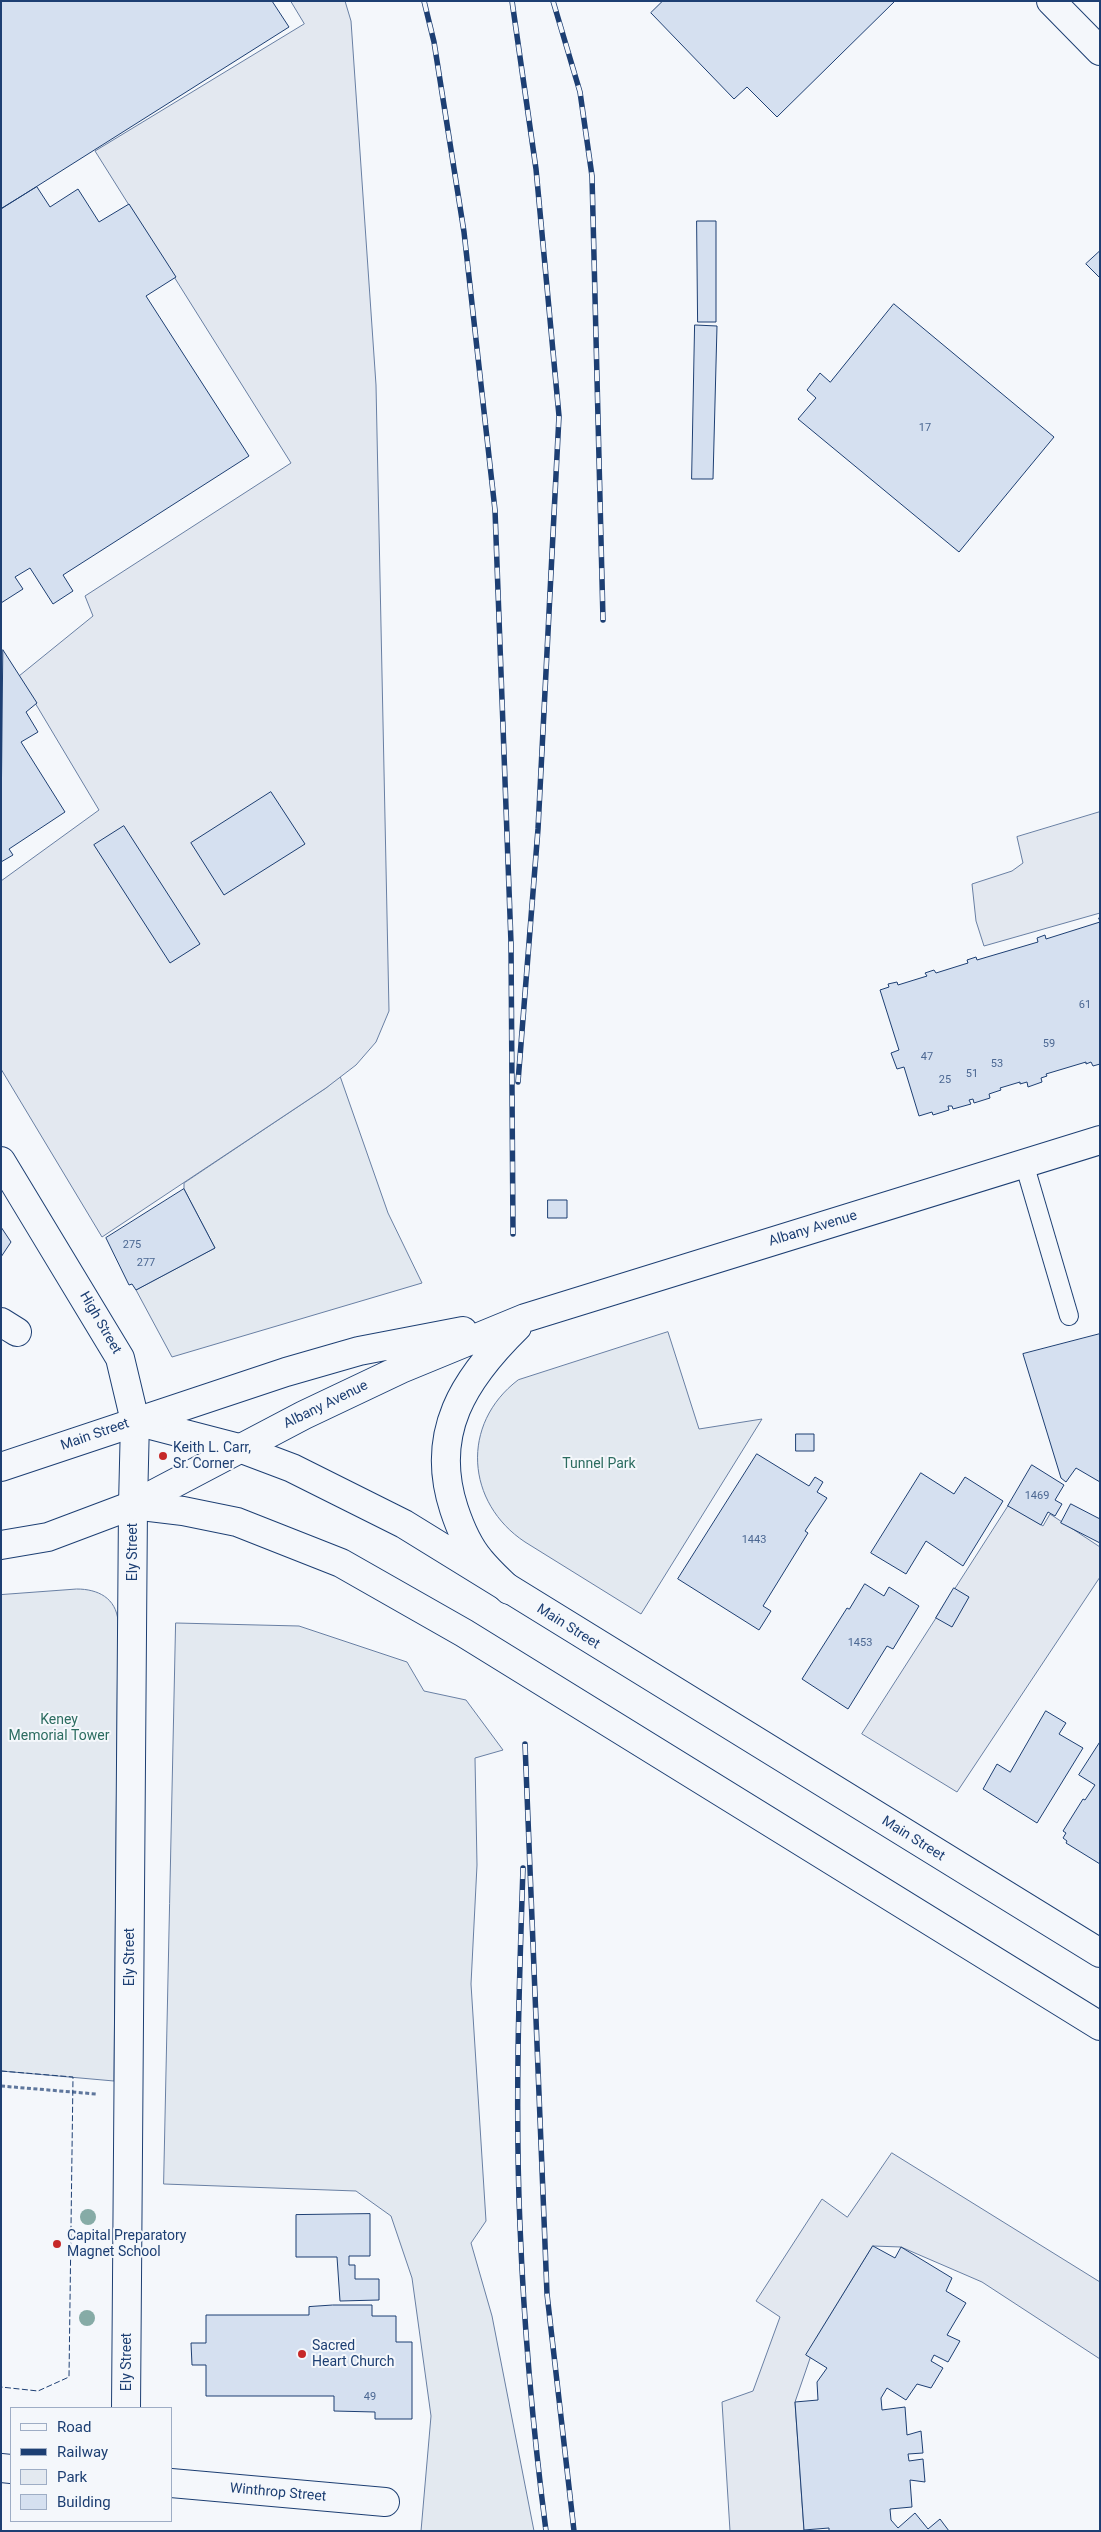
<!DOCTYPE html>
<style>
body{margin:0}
#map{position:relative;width:1101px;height:2532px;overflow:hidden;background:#f4f7fb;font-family:Roboto,sans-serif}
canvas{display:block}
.frame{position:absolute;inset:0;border:2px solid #1d3f73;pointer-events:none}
.legend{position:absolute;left:10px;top:2407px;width:162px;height:115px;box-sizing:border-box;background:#f4f7fb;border:1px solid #9eadc5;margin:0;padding:6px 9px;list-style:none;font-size:15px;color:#1d3f73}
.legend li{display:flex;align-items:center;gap:10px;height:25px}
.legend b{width:25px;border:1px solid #9eadc5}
</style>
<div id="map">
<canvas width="1101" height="2532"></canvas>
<div class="frame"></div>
<ul class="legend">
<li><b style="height:6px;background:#f4f7fb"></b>Road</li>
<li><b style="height:6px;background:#1d3f73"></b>Railway</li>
<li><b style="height:14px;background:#e3e9f0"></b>Park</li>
<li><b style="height:14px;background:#d5e0f0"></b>Building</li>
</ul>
</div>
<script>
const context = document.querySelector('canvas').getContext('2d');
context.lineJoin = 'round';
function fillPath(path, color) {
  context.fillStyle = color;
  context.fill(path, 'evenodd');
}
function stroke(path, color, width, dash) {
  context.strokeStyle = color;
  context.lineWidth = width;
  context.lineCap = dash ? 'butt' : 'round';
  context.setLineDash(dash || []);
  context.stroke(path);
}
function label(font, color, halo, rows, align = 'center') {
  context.font = font + ' Roboto,sans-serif';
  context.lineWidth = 4;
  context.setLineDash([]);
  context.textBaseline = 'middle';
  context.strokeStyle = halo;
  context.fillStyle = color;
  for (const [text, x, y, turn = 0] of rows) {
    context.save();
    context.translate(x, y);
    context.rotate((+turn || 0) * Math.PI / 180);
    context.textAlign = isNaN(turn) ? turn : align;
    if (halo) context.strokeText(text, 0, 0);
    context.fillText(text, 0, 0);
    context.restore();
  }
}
const green = new Path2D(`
 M340,1076L388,1213L422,1283L172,1357L136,1290L215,1248L184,1189V1183L326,1088Z
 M668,1332L699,1429L762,1419L641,1614L525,1542C466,1503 460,1424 518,1380Z
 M77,1589C98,1589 116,1598 118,1621L114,2081L1,2071V1595Z
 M176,1623L299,1626L407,1662L424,1691L466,1700L503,1750L475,1758L477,1865L471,1984L486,2221L471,2243L492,2316L534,2531H421L431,2416L412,2278L391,2216L356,2191L164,2184Z`);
fillPath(green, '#e3e9f0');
stroke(green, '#687fa3', 1);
const parking = new Path2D(`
 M291,1H345L351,21L376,385L389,1011L376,1042L356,1065L326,1088L102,1237L1,1069V881L99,810L19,676L93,616L85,596L291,463L95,151L304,24Z
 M1100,812V913L984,946L976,921L972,884L1012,871L1023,863L1017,837Z
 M1009,1505L1043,1526L1050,1514L1100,1547V1577L957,1792L862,1734Z
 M892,2153L1100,2282V2359L982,2282L901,2247L873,2246L817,2338L795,2402L804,2531H730L722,2402L753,2391L780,2317L756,2301L822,2199L847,2217Z`);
fillPath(parking, '#e3e8f0');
stroke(parking, '#687fa3', 1);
const building = new Path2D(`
 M1,1H272L289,27L1,209Z
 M663,1H895L777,117L747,87L734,99L651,13Z
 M37,187L50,207L78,189L99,222L129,204L176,277L146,296L249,456L63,575L73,591L53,604L30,568L15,577L23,589L1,603V209Z
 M697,221H716V322H698Z
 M1100,251V278L1086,264Z
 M894,304L1054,437L959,552L798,419L816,398L807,390L820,373L830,382Z
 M695,325L717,326L713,479H692Z
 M3,650L37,703L26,712L38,732L21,742L65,812L9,849L13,855L1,862Z
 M271,792L305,844L224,895L191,843Z
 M124,826L200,944L170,963L94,845Z
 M1099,918H1100V1064L1093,1066L1091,1062L1086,1064V1062L1046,1074L1047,1076L1041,1078L1042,1082L1028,1087L1027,1082L1020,1084V1082L1000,1088L1001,1090L989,1094L990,1098L974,1103L973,1099L969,1100L971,1104L953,1109L952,1106H948L949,1110L933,1115L932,1112L919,1116L904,1067L897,1069L891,1053L899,1050L880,990L889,987L888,984L897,982L898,985L927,976L925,973L934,970L936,973L968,963L967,960L976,957L977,960L1038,942L1037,938L1045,935L1046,939L1100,922Z
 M184,1189L215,1248L136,1290L132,1284L129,1285L106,1238Z
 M548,1200H567V1218H548Z
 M1,1227L11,1242L1,1257Z
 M1100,1334V1482L1076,1468L1066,1482L1061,1478L1023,1354Z
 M796,1434H814V1451H796Z
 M757,1454L809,1486L815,1477L823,1482L817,1492L827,1498L805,1531L808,1533L763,1606L771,1611L759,1630L678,1579Z
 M1032,1465L1064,1485L1055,1500L1062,1504L1055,1516L1048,1512L1041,1525L1008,1506Z
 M921,1473L954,1494L965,1477L1003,1501L963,1566L926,1541L906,1574L871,1553Z
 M1071,1504L1100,1519V1543L1061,1523Z
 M865,1584L884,1596L889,1587L919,1606L893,1649L887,1646L848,1709L802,1679L847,1608L849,1609Z
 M954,1588L969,1597L952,1627L936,1618Z
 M1046,1711L1066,1723L1059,1734L1083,1748L1037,1823L983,1789L997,1764L1010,1772Z
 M1100,1742V1864L1066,1843L1067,1841L1063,1838L1066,1833L1063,1831L1083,1799L1085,1800L1095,1785L1079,1775Z
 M370,2214V2256H349V2265H355V2279H379V2300L340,2301L337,2257H296V2215Z
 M873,2246L895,2258L901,2247L952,2278L946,2291L966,2303L947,2335L960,2341L948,2362L934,2355L931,2361L943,2368L931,2388L917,2384L906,2400L887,2388L881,2398L882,2410L905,2407L907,2435L921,2431L923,2453L908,2454L909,2461L923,2459L925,2482L910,2480L912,2507L890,2509L891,2520L898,2528L915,2513L928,2529L940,2519L949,2531H829V2528L804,2530L795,2402L818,2400L817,2382L827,2368L806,2355Z
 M333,2305H372V2316H396V2342H412V2419H375V2412L334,2411V2396H206V2365H192L191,2343H206V2315H309V2307Z`);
fillPath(building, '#d5e0f0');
stroke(building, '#1d3f73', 1);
const lane = new Path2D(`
 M1024,1163L1069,1316`);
const street = new Path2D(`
 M1051,1L1100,51
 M1,1322L17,1332
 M126,2408L133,1505
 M1,2468L11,2469
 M171,2483L385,2502`);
const secondary = new Path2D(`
 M1,1161L120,1358L135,1421L133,1505`);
const primary = new Path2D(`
 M135,1421L239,1448L292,1468L404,1524L1100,1953
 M133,1505L183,1511L237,1522L341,1563L464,1633L1100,2026`);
const highway = new Path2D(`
 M1,1467L286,1372L359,1351L463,1331
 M1,1545L48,1537L133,1505L304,1415L401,1369L525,1318L1100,1140
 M509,1590C499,1580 489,1571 480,1560C467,1545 460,1527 454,1509C429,1433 464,1379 517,1327`);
stroke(lane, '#1d3f73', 20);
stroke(street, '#1d3f73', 30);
stroke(secondary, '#1d3f73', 30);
stroke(primary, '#1d3f73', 30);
stroke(highway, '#1d3f73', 30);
stroke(new Path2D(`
 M1,2086L96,2094`), '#5e769c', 3, [4, 2.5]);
stroke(lane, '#f4f7fb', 18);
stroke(street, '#f4f7fb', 28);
stroke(secondary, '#f4f7fb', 28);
stroke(primary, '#f4f7fb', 28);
stroke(highway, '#f4f7fb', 28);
const rail = new Path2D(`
 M424,1L434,42L464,232L495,510L511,943L513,1234
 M512,1L536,169L559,416L538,829L518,1082
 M553,1L580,92L592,176L603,620
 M525,1744L547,2294L574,2531
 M523,1868C519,1987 515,2107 520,2226C524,2328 533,2430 546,2531`);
stroke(rail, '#1d3f73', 5.5);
stroke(rail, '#f4f7fb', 4, [11]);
stroke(new Path2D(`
 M1,2071L73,2077L69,2377L38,2391L1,2387`), '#1d3f73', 1, [6, 2.5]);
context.fillStyle = '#86aba6';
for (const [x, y] of [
 [88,2217],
 [87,2318]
]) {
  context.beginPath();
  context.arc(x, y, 8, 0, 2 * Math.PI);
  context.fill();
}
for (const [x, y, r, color] of [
 [163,1456,5,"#c62828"],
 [57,2244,5,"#c62828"],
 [302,2354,5,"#c62828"]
]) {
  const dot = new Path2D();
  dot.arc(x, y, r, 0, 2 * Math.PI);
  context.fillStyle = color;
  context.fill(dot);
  stroke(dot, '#f4f7fb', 2);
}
label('11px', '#4b6792', null, [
 ["17",925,428],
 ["61",1085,1005],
 ["59",1049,1044],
 ["47",927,1057],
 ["53",997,1064],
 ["51",972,1074],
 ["25",945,1080],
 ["275",132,1245],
 ["277",146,1263],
 ["1469",1037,1496],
 ["1443",754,1540],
 ["1453",860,1643],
 ["49",370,2397]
]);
label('14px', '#1d3f73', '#f4f7fb', [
 ["Albany Avenue",813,1229,-17],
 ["High Street",100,1323,60],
 ["Albany Avenue",326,1405,-26],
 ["Main Street",95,1435,-19],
 ["Ely Street",133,1552,-90],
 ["Main Street",568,1627,32],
 ["Main Street",913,1839,32],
 ["Ely Street",130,1957,-90],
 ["Ely Street",127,2362,-90],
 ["Winthrop Street",278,2493,5]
]);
label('14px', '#1d3f73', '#f4f7fb', [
 ["Keith L. Carr,",173,1448],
 ["Sr. Corner",173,1464],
 ["Capital Preparatory",67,2236],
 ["Magnet School",67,2252],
 ["Sacred",312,2346],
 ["Heart Church",312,2362]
], 'left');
label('14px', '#2c6c60', '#f4f7fb', [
 ["Tunnel Park",599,1464],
 ["Keney",59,1720],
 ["Memorial Tower",59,1736]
]);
</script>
